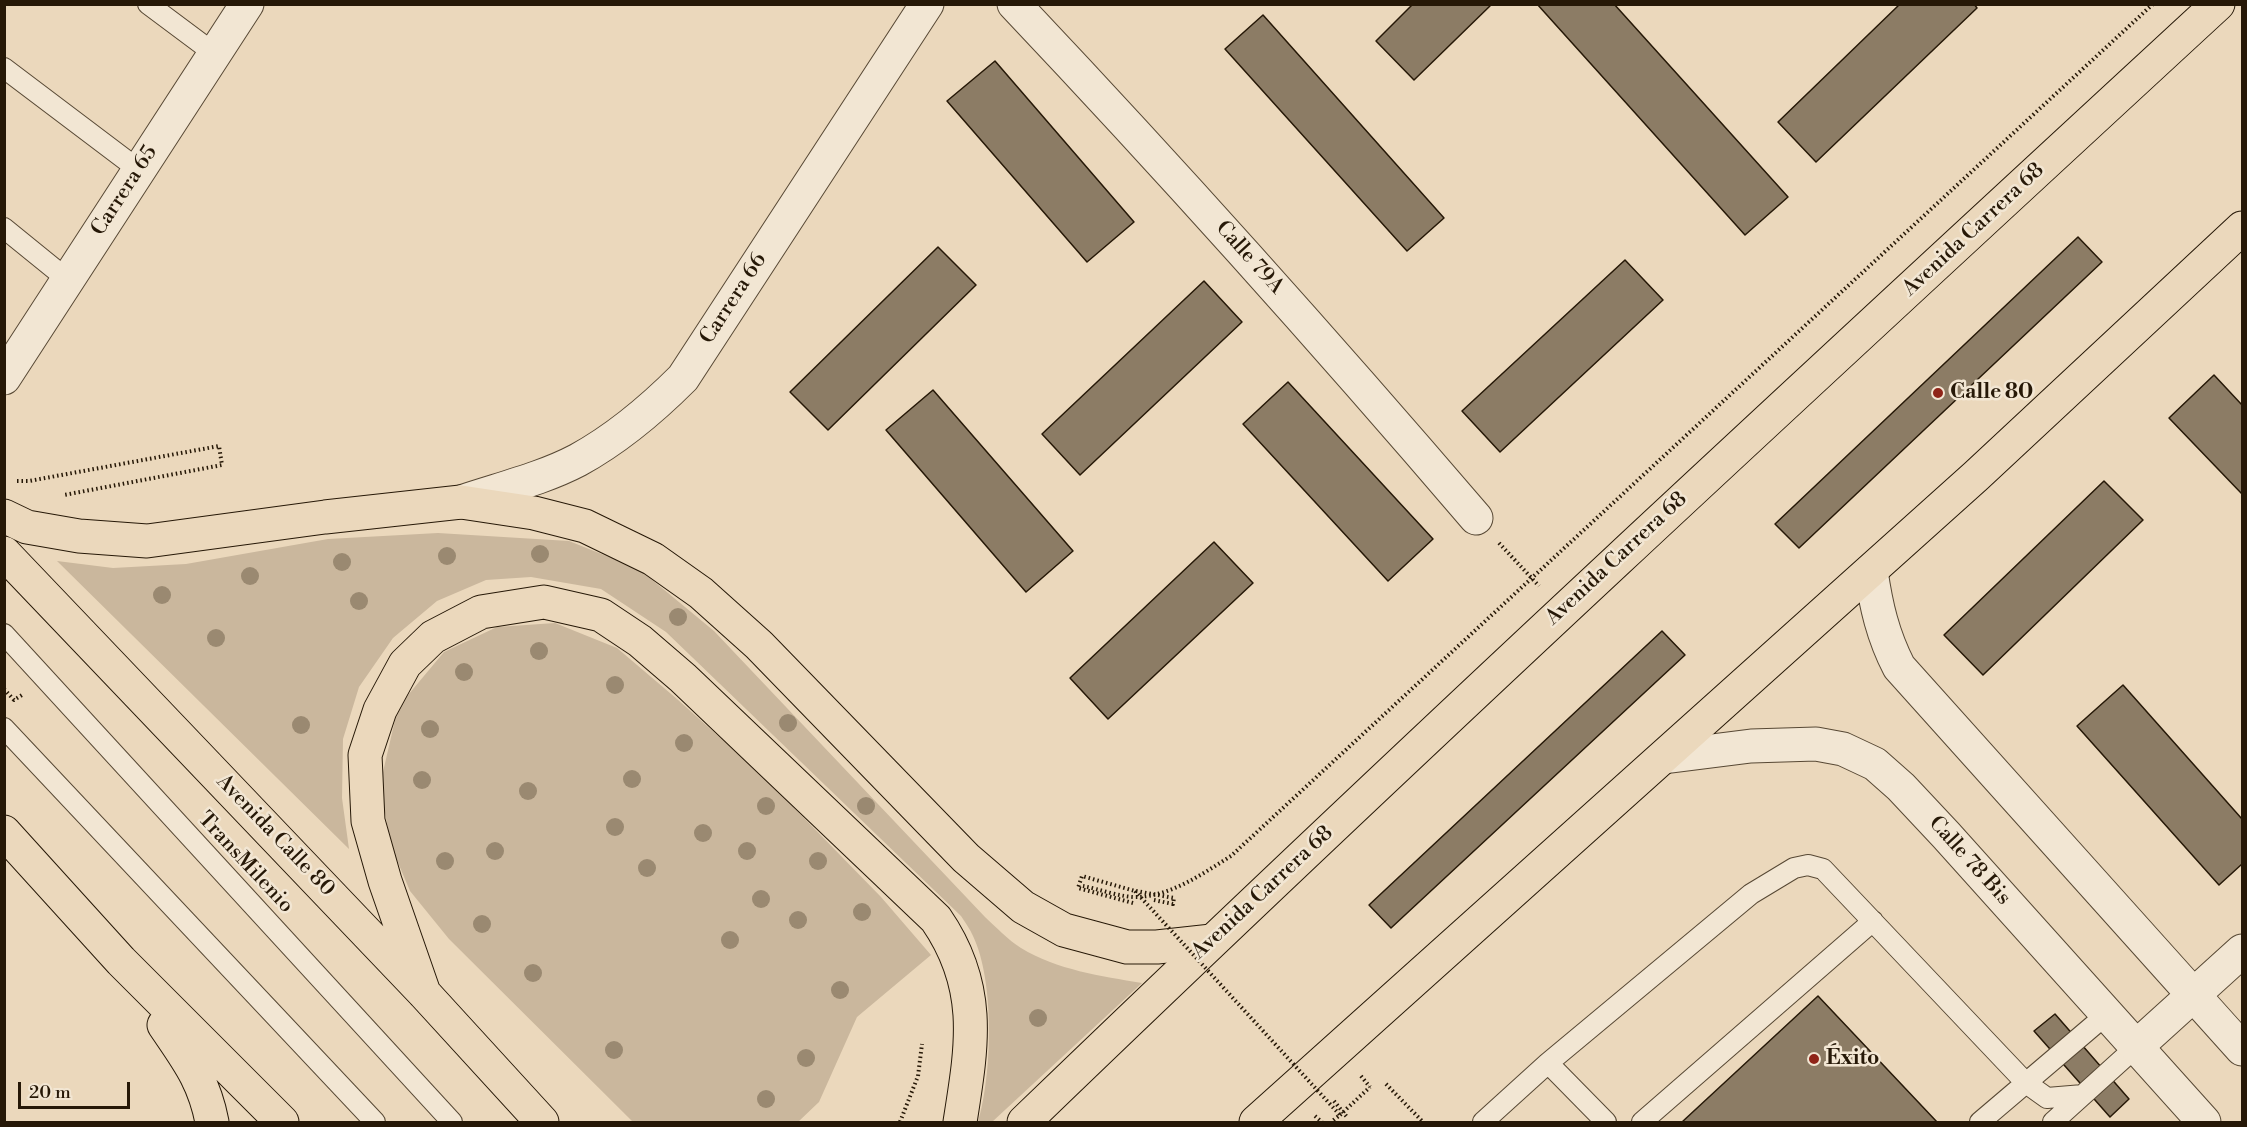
<!DOCTYPE html>
<meta charset="utf-8">
<style>
body{margin:0}
#map{position:relative;width:2247px;height:1127px;overflow:hidden;background:#ebd8bc;font-family:"Libre Bodoni",serif}
canvas{display:block}
.frame{position:absolute;inset:0;border:6px solid #261807;pointer-events:none}
.scale{position:absolute;left:18px;top:1082px;width:112px;height:27px;box-sizing:border-box;border:3px solid #261807;border-top:0;padding-left:8px;font-size:18px;line-height:21px;white-space:nowrap;color:#261807;-webkit-text-stroke:4px #f2e6d3;paint-order:stroke}
</style>
<div id="map">
<canvas width="2247" height="1127"></canvas>
<div class="frame"></div>
<div class="scale">20 m</div>
</div>
<script>
const context = document.querySelector('canvas').getContext('2d');
context.lineJoin = 'round';
function fillPath(path, color) {
  context.fillStyle = color;
  context.fill(path, 'evenodd');
}
function stroke(path, color, width, dash) {
  context.strokeStyle = color;
  context.lineWidth = width;
  context.lineCap = dash ? 'butt' : 'round';
  context.setLineDash(dash || []);
  context.stroke(path);
}
function label(font, color, halo, rows, align = 'center') {
  context.font = font + ' "Libre Bodoni",serif';
  context.lineWidth = 5;
  context.setLineDash([]);
  context.textBaseline = 'middle';
  context.strokeStyle = halo;
  context.fillStyle = color;
  for (const [text, x, y, turn = 0] of rows) {
    context.save();
    context.translate(x, y);
    context.rotate((+turn || 0) * Math.PI / 180);
    context.textAlign = isNaN(turn) ? turn : align;
    if (halo) context.strokeText(text, 0, 0);
    context.fillText(text, 0, 0);
    context.restore();
  }
}
fillPath(new Path2D(`
 M438,533L569,541L639,569L714,631L985,917C996,927 1008,940 1021,948C1057,970 1101,976 1142,983L992,1122H978C992,1075 995,982 973,936C970,929 965,922 961,916L666,632L601,589L531,577L486,580L437,601L393,638L359,687L343,739L342,798L349,849L57,561L113,568L186,564L328,539Z
 M555,623L617,648L677,699L765,778L881,897L931,955L857,1017L819,1102L798,1122H633L449,939L410,891L391,846L380,785L398,707L444,652L497,627Z`), '#cab79d');
const building = new Path2D(`
 M1413,4H1492L1414,80L1376,41Z
 M1537,4H1614L1788,197L1745,235Z
 M1900,4H1974L1977,8L1816,162L1778,122Z
 M1263,15L1444,218L1407,251L1225,49Z
 M995,61L1134,222L1087,262L947,101Z
 M2078,237L2102,262L1799,548L1775,524Z
 M938,247L976,285L828,430L790,392Z
 M1625,260L1663,300L1500,452L1462,411Z
 M1204,281L1242,322L1080,475L1042,434Z
 M2214,375L2242,405V494L2169,418Z
 M1288,382L1433,539L1388,581L1243,424Z
 M933,390L1073,551L1026,592L886,430Z
 M2104,481L2143,520L1983,675L1944,635Z
 M1214,542L1253,583L1108,719L1070,678Z
 M1662,631L1685,655L1391,928L1369,905Z
 M2123,685L2242,819V864L2219,885L2077,726Z
 M1818,996L1937,1122H1682Z
 M2055,1014L2129,1099L2110,1117L2034,1031Z`);
fillPath(building, '#8c7c65');
stroke(building, '#261807', 1.5);
const service = new Path2D(`
 M148,4L215,54
 M4,68L139,170
 M4,228L68,280
 M4,634L452,1122
 M4,728L375,1122
 M1548,1063L1606,1122
 M1483,1122L1548,1063L1751,894L1794,868L1808,865L1823,869L2026,1083L2047,1098L2083,1095
 M1642,1122L1873,921
 M1980,1122L2107,1014
 M2053,1122L2136,1047`);
const minor = new Path2D(`
 M1014,4C1173,172 1326,343 1476,518
 M4,378L247,4
 M461,502C499,489 542,479 578,460C618,438 651,410 683,378L927,4
 M2136,1047L2242,951`);
const tertiary = new Path2D(`
 M1871,571C1876,606 1883,636 1899,667L2242,1049
 M1664,757L1751,746L1816,744L1843,749L1875,764L1901,787L1946,835L2204,1122`);
const primary = new Path2D(`
 M1024,1122C1416,744 1817,374 2218,4
 M1256,1122L1976,476L2242,228`);
const trunk = new Path2D(`
 M4,516L27,527L79,536L147,541L325,517L461,502L534,513L585,526L653,559L701,593L759,645L966,858L1023,907L1064,930L1127,947H1157L1212,941
 M4,553L424,993L542,1122
 M4,832L121,961L282,1122
 M424,993L385,881L368,821L365,755L380,710L405,664L433,637L481,612L544,602L601,615L640,641L683,678L936,919C983,987 972,1046 960,1122
 M164,1025C187,1059 204,1080 212,1122`);
stroke(service, '#574834', 22);
stroke(minor, '#574834', 35);
stroke(tertiary, '#574834', 35);
stroke(primary, '#261807', 35);
stroke(trunk, '#261807', 35);
stroke(new Path2D(`
 M17,481H29L219,446L222,465L64,495
 M1499,543L1539,586
 M4,689L14,700L22,695
 M1083,886C1099,889 1123,898 1138,897C1173,895 1202,874 1231,856L2153,4
 M1154,900L1173,904L1174,898
 M1133,903L1078,888L1082,876L1135,891
 M1361,1076L1370,1087
 M1386,1084L1423,1122
 M1334,1101L1347,1117
 M1315,1116L1322,1122
 M900,1122L918,1076L922,1044`), '#261807', 4, [1.5, 3]);
stroke(service, '#f2e6d3', 20);
stroke(minor, '#f2e6d3', 33);
stroke(tertiary, '#f2e6d3', 33);
stroke(primary, '#ebd8bc', 33);
stroke(trunk, '#ebd8bc', 33);
stroke(new Path2D(`
 M1135,891L1340,1115L1331,1122
 M1136,891L1174,898
 M1340,1115L1370,1087`), '#261807', 4, [1.5, 3]);
context.fillStyle = '#9a8971';
for (const [x, y] of [
 [540,554],
 [447,556],
 [342,562],
 [250,576],
 [162,595],
 [359,601],
 [678,617],
 [216,638],
 [539,651],
 [464,672],
 [615,685],
 [788,723],
 [301,725],
 [430,729],
 [684,743],
 [632,779],
 [422,780],
 [528,791],
 [766,806],
 [866,806],
 [615,827],
 [703,833],
 [495,851],
 [747,851],
 [445,861],
 [818,861],
 [647,868],
 [761,899],
 [862,912],
 [798,920],
 [482,924],
 [730,940],
 [533,973],
 [840,990],
 [1038,1018],
 [614,1050],
 [806,1058],
 [766,1099]
]) {
  context.beginPath();
  context.arc(x, y, 9, 0, 2 * Math.PI);
  context.fill();
}
for (const [x, y, r, color] of [
 [1938,393,6,"#8f2418"],
 [1814,1059,6,"#8f2418"]
]) {
  const dot = new Path2D();
  dot.arc(x, y, r, 0, 2 * Math.PI);
  context.fillStyle = color;
  context.fill(dot);
  stroke(dot, '#f2e6d3', 2);
}
label('21px', '#261807', '#f2e6d3', [
 ["Carrera 65",125,191,-57],
 ["Avenida Carrera 68",1974,230,-43],
 ["Calle 79A",1249,258,48],
 ["Carrera 66",734,299,-57],
 ["Avenida Carrera 68",1617,559,-43],
 ["Avenida Calle 80",275,836,46],
 ["Calle 78 Bis",1969,861,48],
 ["TransMilenio",245,863,47],
 ["Avenida Carrera 68",1263,893,-43]
]);
label('bold 21px', '#261807', '#f2e6d3', [
 ["Calle 80",1950,393],
 ["Éxito",1826,1059]
], 'left');
</script>
